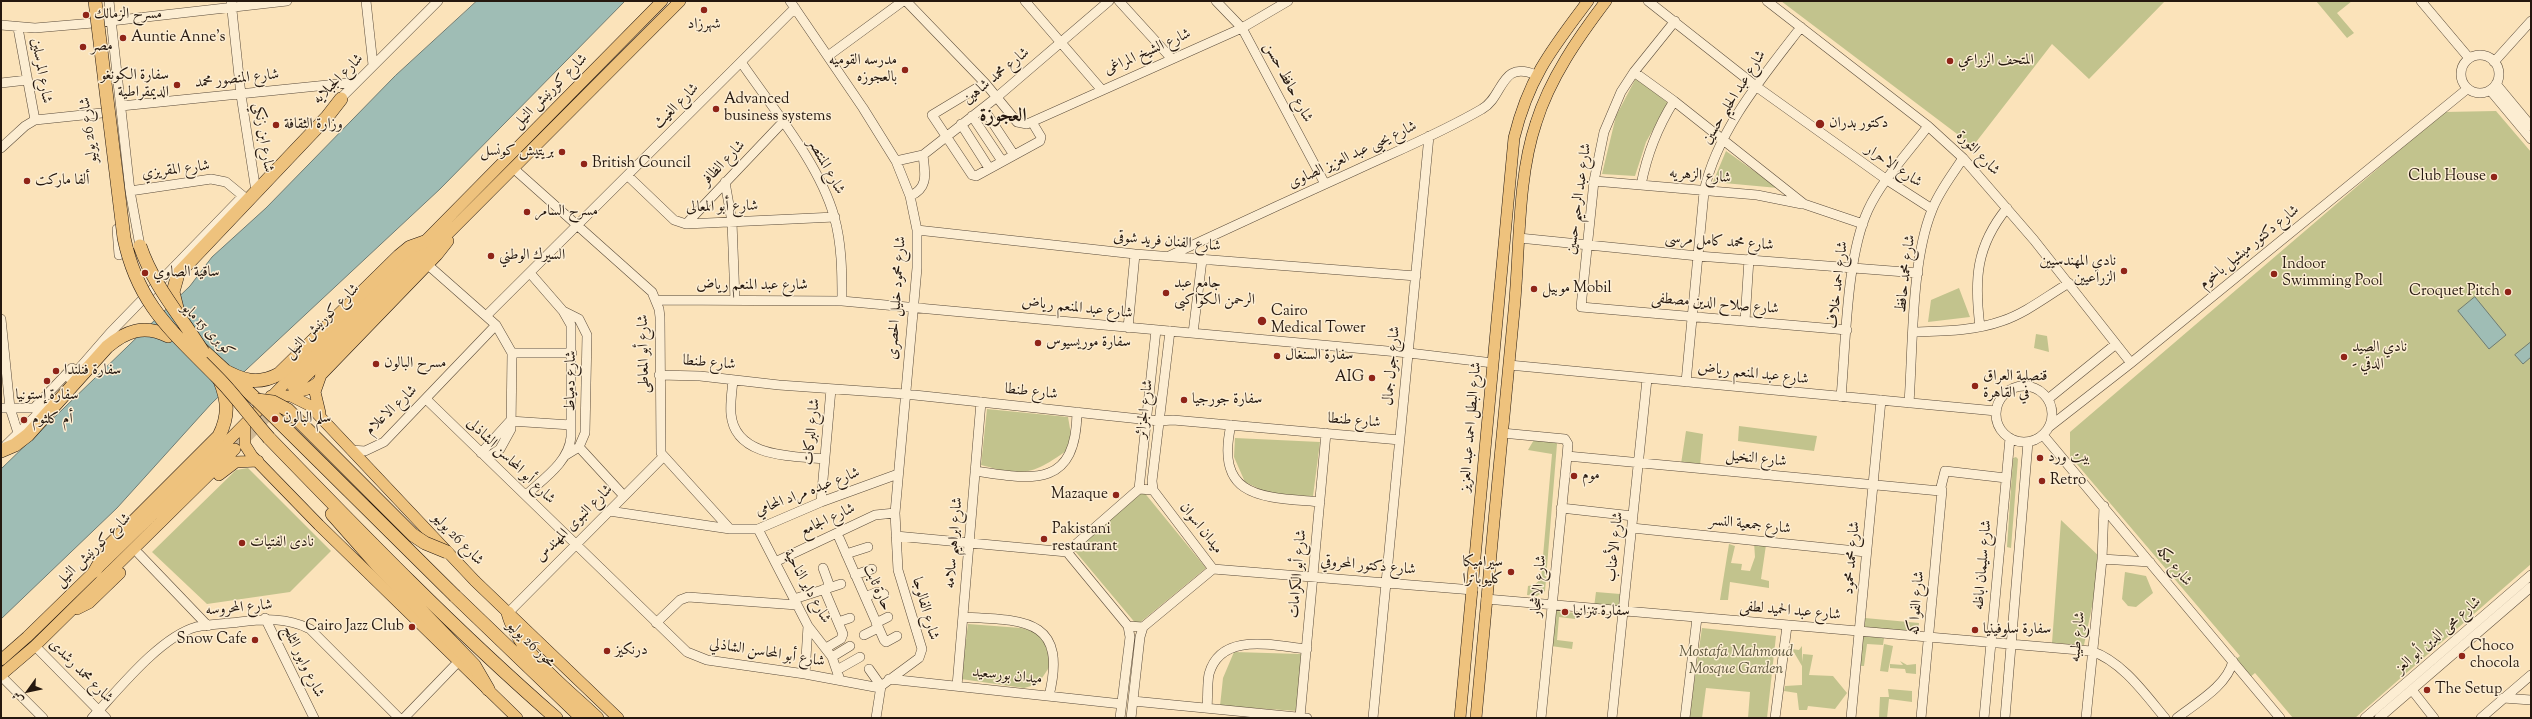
<!DOCTYPE html>
<meta charset="utf-8">
<style>
body{margin:0}
#map{position:relative;width:2532px;height:719px;overflow:hidden;background:#fbe3ba;font-family:"Sorts Mill Goudy",Amiri,serif}
canvas{display:block}
.frame{position:absolute;inset:0;border:2px solid #25180f;pointer-events:none}
.north{position:absolute;left:8px;top:671px;width:40px;height:40px;-webkit-text-stroke:3px #fcedd2;paint-order:stroke;rotate:237deg;font-size:11px;font-weight:700;line-height:16px;text-align:center;color:#25180f}
.north::after{content:'';display:block;margin:auto;width:14px;height:18px;background:#25180f;clip-path:polygon(50% 0,100% 100%,50% 72%,0 100%)}
</style>
<div id="map">
<canvas width="2532" height="719"></canvas>
<div class="frame"></div>
<div class="north">ش</div>
</div>
<script>
const context = document.querySelector('canvas').getContext('2d');
context.lineJoin = 'round';
function fillPath(path, color) {
  context.fillStyle = color;
  context.fill(path, 'evenodd');
}
function stroke(path, color, width, dash) {
  context.strokeStyle = color;
  context.lineWidth = width;
  context.lineCap = dash ? 'butt' : 'round';
  context.setLineDash(dash || []);
  context.stroke(path);
}
function label(font, color, halo, rows, align = 'center') {
  context.font = font + ' "Sorts Mill Goudy",Amiri,serif';
  context.lineWidth = 3;
  context.setLineDash([]);
  context.textBaseline = 'middle';
  context.strokeStyle = halo;
  context.fillStyle = color;
  for (const [text, x, y, turn = 0] of rows) {
    context.save();
    context.translate(x, y);
    context.rotate((+turn || 0) * Math.PI / 180);
    context.textAlign = isNaN(turn) ? turn : align;
    if (halo) context.strokeText(text, 0, 0);
    context.fillText(text, 0, 0);
    context.restore();
  }
}
fillPath(new Path2D(`
 M1781,1H2165L2089,79L2052,44L1973,146Z
 M2316,1H2352L2337,13L2354,33L2347,38Z
 M1636,78L1668,103L1646,142L1635,176L1602,174L1616,116Z
 M2496,111L2531,152V564L2355,718H2293L2255,673L2249,678L2235,660L2240,656L2070,456V432L2444,112Z
 M1726,151L1778,188L1713,182Z
 M1959,288L1970,317L1928,322L1931,300Z
 M2036,334L2047,336L2049,352L2034,348Z
 M987,409L1068,417L1073,446C1035,473 1028,478 981,465Z
 M1739,426L1817,436L1814,451L1738,441Z
 M1686,431L1703,434L1700,466L1681,464Z
 M1235,438L1320,442L1313,496L1272,495L1245,482L1234,457Z
 M1535,438L1555,441L1557,444L1545,591L1537,596L1527,595L1528,586L1534,585L1541,579L1552,454L1528,450Z
 M2016,457L2018,459L2011,548L2007,547L2013,458Z
 M248,468L331,551L290,592L207,604L152,552L236,470Z
 M1143,491L1206,568L1137,625L1075,551Z
 M2061,520L2102,559L2084,645L2052,643Z
 M1754,542L1766,545L1761,579L1769,581V588L1730,582L1728,600H1720L1729,544L1735,546L1731,563L1742,564L1741,570L1750,571L1755,557Z
 M2125,572L2146,576L2153,593L2136,607L2128,606L2122,599Z
 M1596,592L1620,594L1618,610L1594,607Z
 M1555,611L1576,613L1575,619L1559,617L1557,640L1573,642L1572,649L1551,646Z
 M1865,618L1919,623L1918,636L1864,631Z
 M968,624L1021,628L1036,632L1051,650L1050,666L1038,684L1024,688L961,679Z
 M1702,628L1776,636L1767,718H1748L1750,692L1706,688L1702,718H1689Z
 M1862,636L1884,638L1883,645L1867,644L1864,666H1859Z
 M1884,644L1893,646L1888,672L1880,671Z
 M1802,646V662L1803,654L1813,655L1809,675L1833,676L1847,693L1835,709L1808,706L1807,710H1799L1797,693L1784,691L1785,686L1802,685V666L1792,649L1799,650Z
 M1234,652L1301,654L1299,711L1220,706L1223,678Z
 M1900,661L1907,665L1916,664V674L1906,673L1905,669L1890,668V664L1903,665Z
 M1888,689L1912,691V702L1889,699L1887,718H1879L1880,697H1889Z`), '#c2c38d');
const water = new Path2D(`
 M477,1H625L440,189L247,369L211,404L117,508L1,619V469L190,286L212,257L266,208L395,76Z
 M2475,297L2506,335L2489,349L2458,311Z
 M2531,342V357L2523,364L2515,355Z`);
fillPath(water, '#9fbdb5');
stroke(water, '#6e7b73', 1);
stroke(new Path2D(`
 M235,449L275,408`), '#d0ba98', 11, [11, 5.5]);
const minor = new Path2D(`
 M109,1L130,191L140,246
 M231,1L241,95L255,185
 M366,1L373,65
 M790,1L863,108L896,161L910,196L917,230V268L895,513L898,570L922,649L919,658L881,686L876,718
 M906,1L985,83L1017,122L1027,124L1242,28L1288,1
 M1025,1L1101,89
 M1119,1L1171,58
 M1216,1L1242,28L1325,184
 M1648,1L1757,87L1887,180L1932,209
 M1767,1L1928,126L1963,158L2034,240L2131,363
 M2421,1L2469,58
 M1675,21L1634,72L1621,92L1604,132L1594,181L1581,307L1847,330
 M1,25L35,28L93,23L287,1
 M18,28L35,120
 M2461 74a19 19 0 1 1 38 0a19 19 0 1 1-38 0Z
 M828,56L903,1
 M741,62C773,109 819,163 834,216C842,244 842,273 842,301
 M2494,62L2531,21
 M1634,72L1674,101L1804,204L1863,224
 M1,83L27,80
 M985,83L932,115L972,175L976,176L1040,141L1041,137L1032,122
 M2496,84L2531,126
 M2490,90L2531,139
 M336,103L438,1
 M121,106L357,82
 M983,108L1014,155
 M972,116L1002,161
 M961,124L989,168
 M1,148L25,126L35,120L102,113
 M896,161L923,155L997,97L1109,1
 M513,168L652,292L659,309L660,317L661,453L730,529
 M628,176L674,220L686,224L835,217
 M1594,181L1757,195L1802,204
 M725,182L732,222L735,300
 M1641,185C1647,154 1657,128 1674,101
 M130,191L211,179L226,182L243,196
 M910,196C929,188 925,173 923,155
 M686,224L782,123
 M117,229L119,255
 M917,230L1135,254L1416,276
 M1519,238L1698,256L1918,273
 M1169,256C1231,227 1292,199 1354,171C1397,151 1441,133 1482,109C1504,97 1500,59 1536,75
 M428,265L496,325L512,353L511,429L500,449L487,458
 M656,300L842,301L1409,353L1493,363
 M563,311L579,319L587,335L585,433L579,447L566,455
 M486,316L795,8
 M1,319L10,408L18,433
 M1745,321L1749,259
 M1980,327C1974,279 1976,246 2007,208
 M1128,328L1135,254
 M1914,332C1943,331 1974,331 2002,321C2026,313 2047,296 2069,283
 M1193,333L1202,260
 M512,353H572
 M1509,365L1996,411
 M659,375L700,376L779,385L905,394L1159,421L1173,420L1400,440
 M70,379L110,333L241,198
 M733,380C732,391 730,403 731,414C735,458 793,456 824,459
 M1686,382L1704,192C1716,132 1764,75 1801,27
 M1996 414a28 28 0 1 1 56 0a28 28 0 1 1-56 0Z
 M1841,397C1846,343 1846,258 1868,210C1882,180 1908,153 1928,126
 M426,399L687,652L707,660L805,674L880,688
 M2048,399L2116,344
 M1909,403C1913,347 1911,261 1932,210C1939,191 1953,174 1963,158
 M1,408H34L72,368
 M510,421L571,425
 M1231,425C1214,500 1265,497 1320,502
 M2049,427L2131,363L2467,89
 M1502,433L1565,439L1568,444L1567,456L1940,491L1945,471L2006,478
 M2043,435L2280,718
 M6,445L48,404
 M579,447L624,496
 M351,450L365,451L384,442L496,325
 M481,453L510,421
 M975,471C1034,480 1076,488 1077,412
 M1139,489L1153,490L1213,569L1143,627L1128,626L1067,552Z
 M1139,489L1156,330
 M1153,490L1152,481L1170,331
 M526,495C543,479 569,462 571,437V325L563,311L530,273
 M821,502L831,389
 M1561,508L1633,516
 M609,511L730,529H758L821,502L898,474
 M1632,528L1866,552
 M758,529L808,626L832,657L840,680
 M837,533L884,640L886,642L897,636
 M896,536L1067,552
 M139,554L208,626
 M846,554L868,547
 M2102,559L2150,562
 M775,562L875,515L895,513
 M823,568L830,587
 M1213,569L1473,590
 M855,575L872,569
 M824,589L843,634L841,639L826,648
 M865,597L877,592L880,595L884,594
 M794,599L841,584
 M1486,599L2091,651C2122,661 2145,694 2165,718
 M508,613L663,457
 M963,617C1024,620 1068,618 1049,696
 M265,618L314,718
 M838,622L850,618
 M656,623L680,600L688,597L797,605
 M876,623L888,617
 M864,635L878,628
 M35,646L106,718
 M832,657L850,646
 M869,669L881,686
 M837,670L860,657
 M805,674L808,626
 M1,676L43,718
 M889,679L1122,704
 M957,686L981,402
 M2412,690L2434,718
 M2503,698L2531,700
 M1133,701L1307,718
 M1207,708C1208,698 1207,685 1209,674C1221,631 1274,646 1307,649
 M1300,717L1326,433
 M92,718C118,690 160,637 196,627C210,624 225,624 239,622C264,619 286,617 310,629L399,718
 M404,718L459,661
 M1120,718L1130,637L1128,626
 M1131,718L1140,637L1143,627
 M1373,718L1429,136
 M1541,718L1567,456
 M1612,718L1647,379
 M1685,718L1697,618
 M1775,718L1787,626
 M1851,718L1881,400
 M1921,718L1942,490
 M1984,718L2010,438
 M2005,718L2028,442
 M2086,718L2102,559L2104,506
 M2177,718C2196,703 2227,686 2233,661
 M2365,718L2531,575
 M2379,718L2531,587
 M2481,718L2531,675`);
const major = new Path2D(`
 M291,381C294,398 309,389 317,383
 M299,383L680,1
 M271,396H291L309,405L475,581L618,718
 M320,413L315,392L321,375L437,255L448,241
 M245,424V445L252,456L319,525L517,718
 M219,475L236,462L258,461
 M77,609L89,603L120,573
 M1,660L27,637L225,444L662,1
 M1,675L35,646L235,449
 M1460,718L1514,138C1529,77 1552,49 1588,1
 M1476,718C1488,582 1501,447 1514,311C1520,252 1517,179 1536,123C1550,78 1578,38 1606,1`);
const highway = new Path2D(`
 M178,312L173,292L178,274L327,117L341,99
 M195,343L257,400
 M220,368C241,380 257,386 279,374L399,256L410,247L424,242
 M269,438C362,534 455,630 556,718
 M1,451L15,445L28,435L107,347C126,331 144,324 168,336
 M332,514L378,566L474,665L488,689
 M95,571L110,545L219,436C229,416 228,401 220,381
 M455,596L582,718
 M508,613C519,654 567,689 597,718`);
stroke(minor, '#5a4b3a', 10);
stroke(major, '#25180f', 12);
stroke(highway, '#25180f', 14);
stroke(minor, '#fcedd2', 9);
stroke(major, '#eec27d', 11);
stroke(highway, '#eec27d', 13);
const highwayBridge = new Path2D(`
 M95,1L124,238C138,305 172,331 217,377C236,396 251,418 269,438
 M140,246C154,287 181,316 203,352
 M257,400L455,596
 M257,400L273,402L288,410L413,535L425,543L447,552`);
stroke(highwayBridge, '#25180f', 14, []);
stroke(highwayBridge, '#eec27d', 13);
for (const [x, y, r, color] of [
 [704,10,4,"#8f2418"],
 [86,15,4,"#8f2418"],
 [123,38,4,"#8f2418"],
 [83,47,4,"#8f2418"],
 [1950,61,4,"#8f2418"],
 [905,70,4,"#8f2418"],
 [177,85,4,"#8f2418"],
 [716,109,4,"#8f2418"],
 [1820,124,5,"#8f2418"],
 [276,125,4,"#8f2418"],
 [562,152,4,"#8f2418"],
 [584,164,4,"#8f2418"],
 [2494,177,4,"#8f2418"],
 [27,181,4,"#8f2418"],
 [527,212,4,"#8f2418"],
 [491,256,4,"#8f2418"],
 [2124,271,4,"#8f2418"],
 [145,273,4,"#8f2418"],
 [2274,274,4,"#8f2418"],
 [1534,289,4,"#8f2418"],
 [2508,292,4,"#8f2418"],
 [1166,293,4,"#8f2418"],
 [1262,321,5,"#8f2418"],
 [1038,343,4,"#8f2418"],
 [1277,356,4,"#8f2418"],
 [2344,357,4,"#8f2418"],
 [376,364,4,"#8f2418"],
 [56,371,4,"#8f2418"],
 [1372,378,4,"#8f2418"],
 [47,381,4,"#8f2418"],
 [1975,386,4,"#8f2418"],
 [1184,400,4,"#8f2418"],
 [275,419,4,"#8f2418"],
 [24,420,4,"#8f2418"],
 [2040,458,4,"#8f2418"],
 [1574,476,4,"#8f2418"],
 [2042,481,4,"#8f2418"],
 [1116,495,4,"#8f2418"],
 [1044,539,4,"#8f2418"],
 [242,543,4,"#8f2418"],
 [1511,572,4,"#8f2418"],
 [1565,612,4,"#8f2418"],
 [412,627,4,"#8f2418"],
 [1975,630,4,"#8f2418"],
 [255,640,4,"#8f2418"],
 [607,651,4,"#8f2418"],
 [2462,656,4,"#8f2418"],
 [2427,690,4,"#8f2418"]
]) {
  const dot = new Path2D();
  dot.arc(x, y, r, 0, 2 * Math.PI);
  context.fillStyle = color;
  context.fill(dot);
  stroke(dot, '#fcedd2', 1.5);
}
label('15px', '#25180f', '#fcedd2', [
 ["مسرح الزمالك",94,15],
 ["شهرزاد",704,25,"center"],
 ["Auntie Anne's",131,38],
 ["مصر",91,47],
 ["مدرسه القوميه",897,61,"right"],
 ["بالعجوزه",897,78,"right"],
 ["المتحف الزراعي",1958,61],
 ["سفارة الكونغو",169,76,"right"],
 ["الديمقراطية",169,93,"right"],
 ["Advanced",724,100],
 ["business systems",724,117],
 ["دكتور بدران",1829,124],
 ["وزارة الثقافة",284,125],
 ["بريتيش كونسل",554,152,"right"],
 ["British Council",592,164],
 ["Club House",2486,177,"right"],
 ["ألفا ماركت",35,181],
 ["مسرح السامر",535,212],
 ["السيرك الوطني",499,256],
 ["نادي المهندسيين",2116,262,"right"],
 ["الزراعيين",2116,279,"right"],
 ["Indoor",2282,265],
 ["Swimming Pool",2282,282],
 ["ساقية الصاوي",153,273],
 ["جامع عبد",1174,284],
 ["الرحمن الكواكبى",1174,301],
 ["موبيل Mobil",1542,289],
 ["Croquet Pitch",2500,292,"right"],
 ["Cairo",1271,312],
 ["Medical Tower",1271,329],
 ["سفارة موريسيوس",1046,343],
 ["نادي الصيد",2352,348],
 ["- الدقي",2352,365],
 ["سفارة السنغال",1285,356],
 ["مسرح البالون",384,364],
 ["سفارة فنلندا",64,371],
 ["قنصلية العراق",1983,377],
 ["في القاهرة",1983,394],
 ["AIG",1364,378,"right"],
 ["سفارة إستونيا",47,396,"center"],
 ["سفارة جورجيا",1192,400],
 ["سلم البالون",283,419],
 ["أم كلثوم",32,420],
 ["بيت ورد",2048,458],
 ["موم",1582,476],
 ["Retro",2050,481],
 ["Mazaque",1108,495,"right"],
 ["Pakistani",1052,530],
 ["restaurant",1052,547],
 ["نادى الفتيات",250,543],
 ["سيراميكا",1503,563,"right"],
 ["كليوباترا",1503,580,"right"],
 ["سفارة تنزانيا",1573,612],
 ["Cairo Jazz Club",404,627,"right"],
 ["سفارة سلوفينيا",1983,630],
 ["Snow Cafe",247,640,"right"],
 ["Choco",2470,647],
 ["chocola",2470,664],
 ["درنكيز",615,651],
 ["The Setup",2435,690]
], 'left');
label('15px', '#25180f', '#fcedd2', [
 ["شارع الشيخ المراغى",1148,53,-24],
 ["شارع المرسلين",40,71,80],
 ["شارع محمد شاهين",997,77,-39],
 ["شارع المنصور محمد",237,80,-6],
 ["شارع الجبلايه",339,80,-45],
 ["شارع حافظ حسن",1287,83,62],
 ["شارع كورنيش النيل",551,92,-45],
 ["شارع عبد الحليم حسين",1735,98,-58],
 ["شارع الغيث",677,107,-45],
 ["شارع 26 يوليو",90,130,-97],
 ["شارع ابن زنكي",262,138,81],
 ["شارع الثورة",1977,154,46],
 ["شارع يحيى عبد العزيز الصاوى",1353,156,-25],
 ["شارع الظافر",724,164,-46],
 ["شارع المنتصر",825,167,61],
 ["شارع الاحرار",1893,167,34],
 ["شارع المقريزي",176,171,-7],
 ["شارع الزهريه",1700,177,5],
 ["شارع عبد الرحيم حسين",1580,199,-82],
 ["شارع أبو المعالى",722,208,-1],
 ["شارع الفنان فريد شوقى",1167,243,5],
 ["شارع محمد كامل مرسى",1719,243,4],
 ["شارع دكتور ميشيل باخوم",2250,248,-39],
 ["شارع محمد حافظ",1907,274,-83],
 ["شارع احمد خلاف",1839,285,-83],
 ["شارع عبد المنعم رياض",752,286],
 ["شارع محمود خليل الحصرى",898,298,-86],
 ["شارع صلاح الدين مصطفى",1715,305,5],
 ["شارع عبد المنعم رياض",1077,309,6],
 ["شارع كورنيش النيل",323,322,-45],
 ["كوبرى 15 مايو",207,331,46],
 ["شارع أبو المعاطى",645,354,-91],
 ["شارع طنطا",709,364,5],
 ["شارع جول جمال",1393,366,-85],
 ["شارع عبد المنعم رياض",1753,375,6],
 ["شارع دمياط",572,381,-89],
 ["شارع طنطا",1031,393,6],
 ["شارع الجزائر",1146,409,-83],
 ["شارع الاعلام",392,411,-43],
 ["شارع طنطا",1354,422,5],
 ["شارع البطل احمد عبد العزيز",1472,427,-85],
 ["شارع البركات",813,432,-84],
 ["شارع النخيل",1756,460,6],
 ["شارع أبو المحاسن الشاذلى",510,462,44],
 ["شارع عبده مراد المحامي",808,493,-21],
 ["شارع الجامع",828,521,-25],
 ["شارع النبوى المهندس",575,524,-45],
 ["شارع جمعية النسر",1750,526,6],
 ["ميدان اسوان",1200,529,52],
 ["شارع 26 يوليو",457,540,46],
 ["شارع ابراهيم سلامه",955,543,-85],
 ["شارع الأعناب",1616,547,-84],
 ["شارع كورنيش النيل",94,551,-44],
 ["شارع محمد محمود",1853,558,-85],
 ["شارع سليمان اباظه",1984,565,-85],
 ["شارع دكتور المحروقي",1368,567,5],
 ["شارع مكه",2173,567,50],
 ["شارع أبو الكرامات",1299,574,-85],
 ["شارع الاشجار",1540,586,-85],
 ["شارع داير الناحية",806,587,61],
 ["حارة ثابت",876,588,66],
 ["شارع الفواكه",1918,603,-85],
 ["شارع المحروسه",239,609,-5],
 ["شارع الفالوجا",924,609,74],
 ["شارع عبد الحميد لطفى",1790,612,5],
 ["شارع محى الدين أبو العز",2439,636,-41],
 ["شارع طيبه",2079,637,-84],
 ["محور 26 يوليو",530,645,44],
 ["شارع أبو المحاسن الشاذلي",767,654,9],
 ["شارع وابور الثلج",302,662,64],
 ["شارع محمد رشدى",80,672,45],
 ["ميدان بورسعيد",1007,677,6]
]);
label('italic 15px', '#5c543b', '#fcedd2', [
 ["Mostafa Mahmoud",1736,653],
 ["Mosque Garden",1736,670]
]);
label('bold 19px', '#25180f', '#fcedd2', [
 ["العجوزة",1003,118]
]);
</script>
